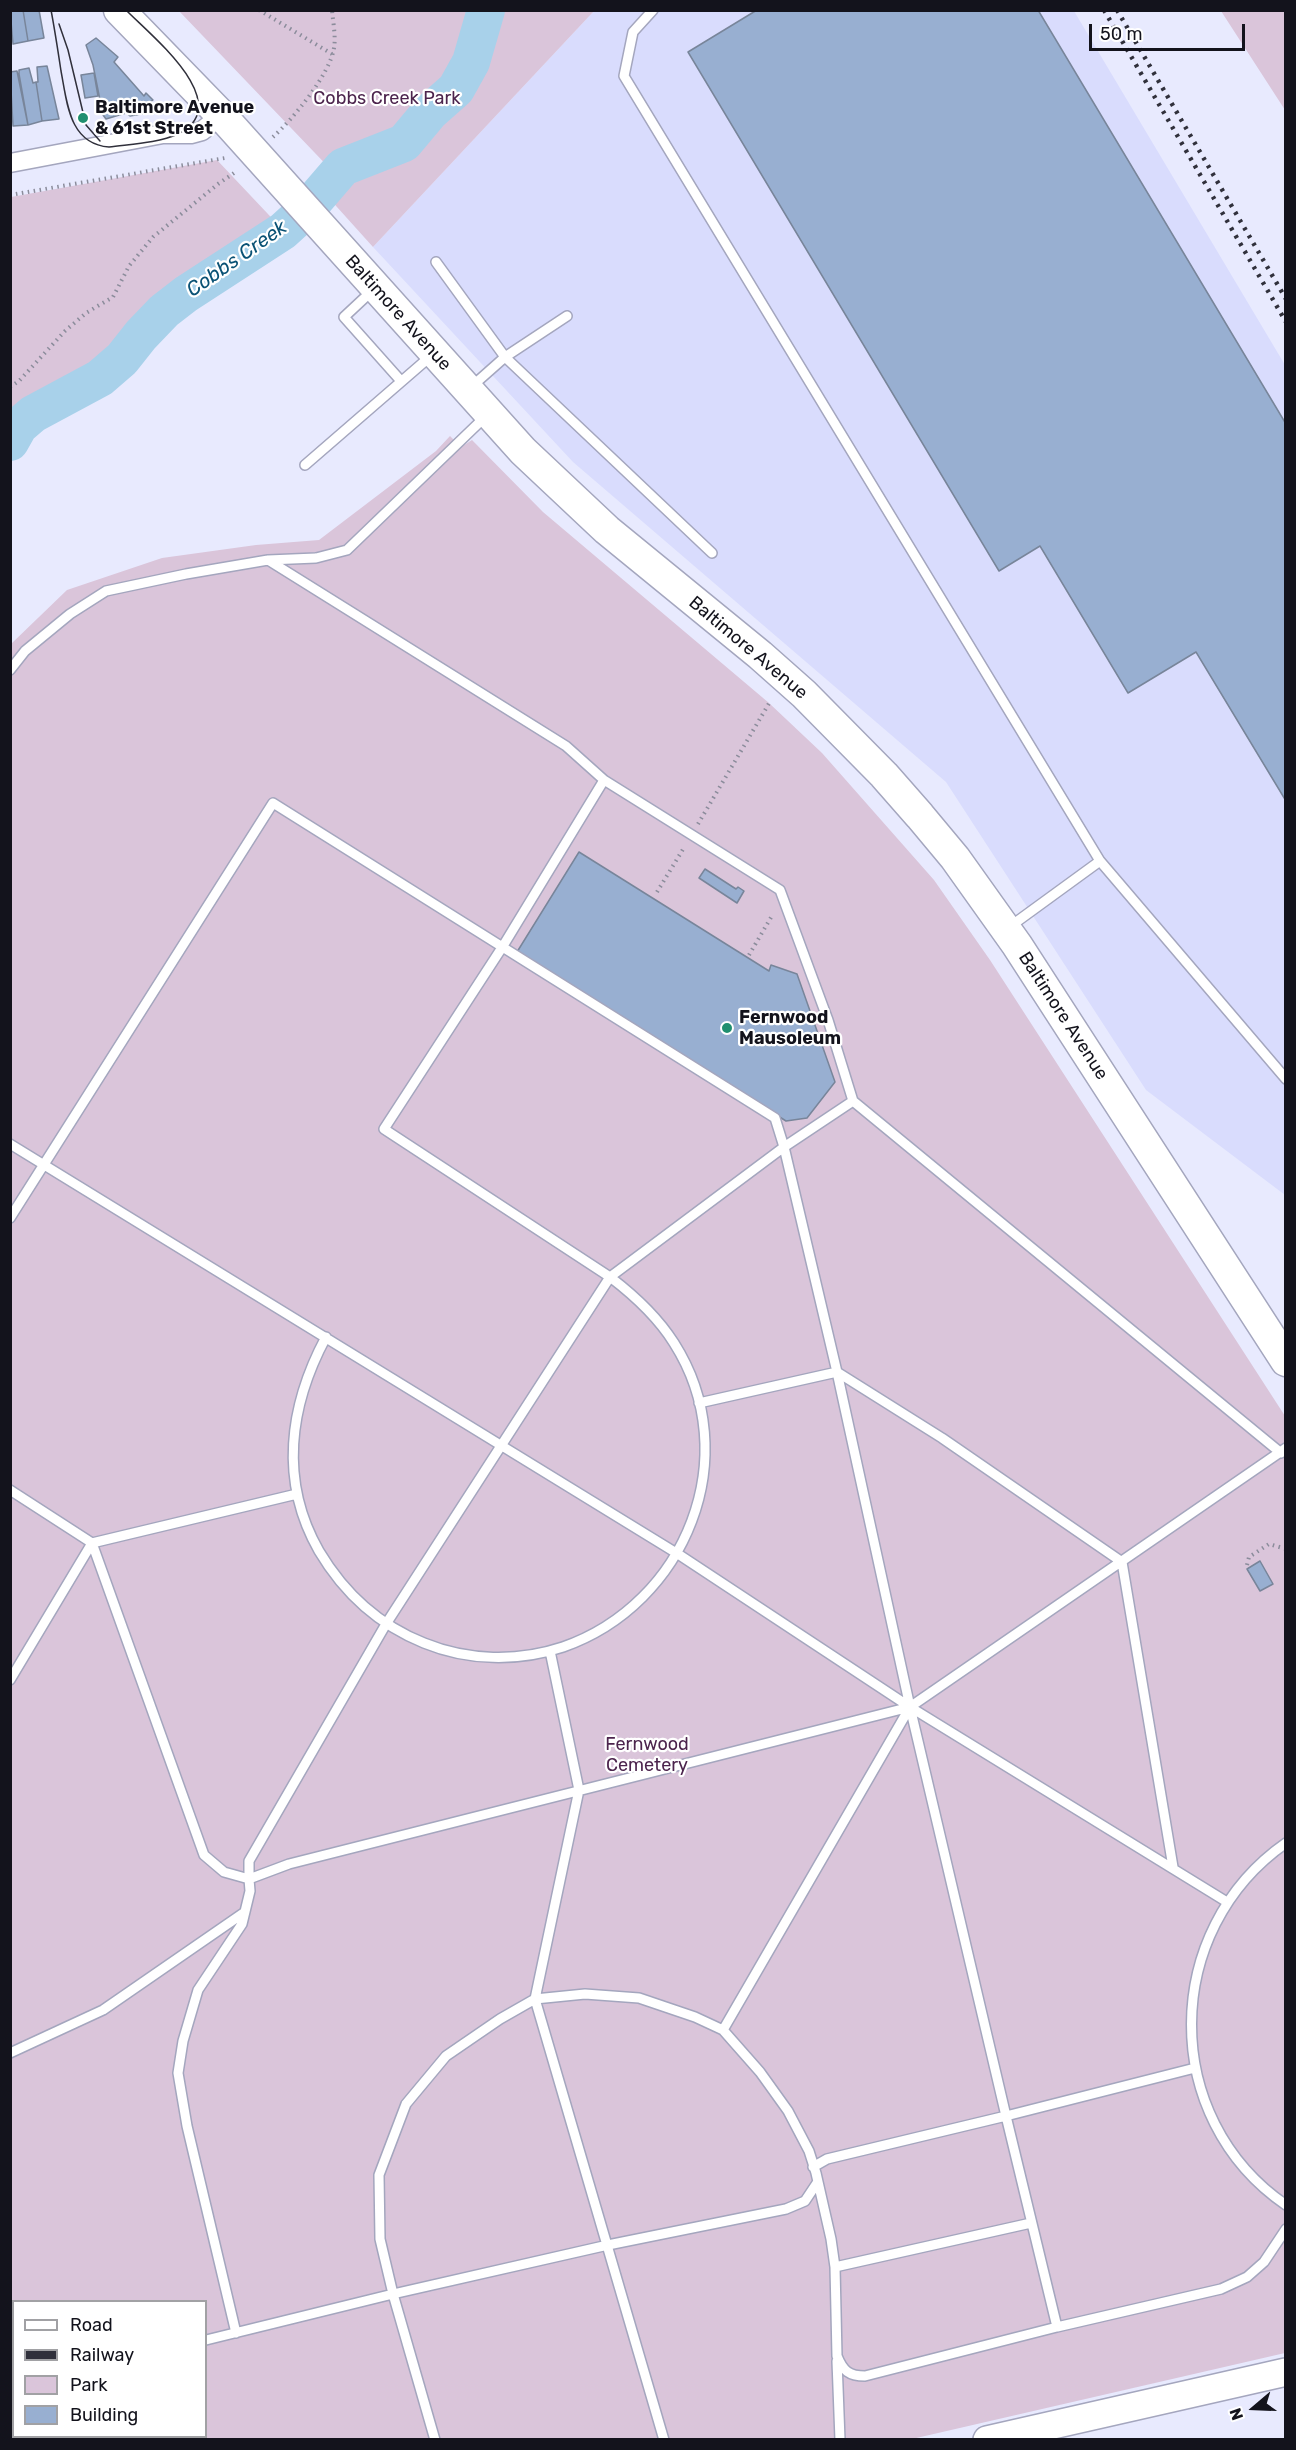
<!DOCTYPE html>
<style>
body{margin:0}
#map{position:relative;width:1296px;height:2450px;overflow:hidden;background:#e8eafe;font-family:Rubik,sans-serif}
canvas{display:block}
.frame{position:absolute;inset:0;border:12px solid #13131c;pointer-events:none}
.legend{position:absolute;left:12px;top:2300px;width:195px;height:138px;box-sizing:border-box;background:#fff;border:2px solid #a1a1a4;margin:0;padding:8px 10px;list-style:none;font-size:18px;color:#13131c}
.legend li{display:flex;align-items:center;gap:12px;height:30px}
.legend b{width:30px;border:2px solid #a1a1a4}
.north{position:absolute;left:1224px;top:2378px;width:60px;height:60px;-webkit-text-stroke:4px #fff;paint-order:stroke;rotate:251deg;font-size:16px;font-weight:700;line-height:24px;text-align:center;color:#13131c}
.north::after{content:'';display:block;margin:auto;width:21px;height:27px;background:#13131c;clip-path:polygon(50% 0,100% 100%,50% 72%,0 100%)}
.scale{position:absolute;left:1089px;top:24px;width:156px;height:27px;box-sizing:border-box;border:3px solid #13131c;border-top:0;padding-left:8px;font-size:18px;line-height:21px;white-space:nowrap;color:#13131c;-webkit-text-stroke:4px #fff;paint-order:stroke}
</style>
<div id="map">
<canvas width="1296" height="2450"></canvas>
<div class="frame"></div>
<ul class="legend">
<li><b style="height:8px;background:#fff"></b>Road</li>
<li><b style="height:8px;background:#30303b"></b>Railway</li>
<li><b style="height:16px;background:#dac5da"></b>Park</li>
<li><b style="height:16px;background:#98afd1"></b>Building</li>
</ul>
<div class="north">N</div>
<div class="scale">50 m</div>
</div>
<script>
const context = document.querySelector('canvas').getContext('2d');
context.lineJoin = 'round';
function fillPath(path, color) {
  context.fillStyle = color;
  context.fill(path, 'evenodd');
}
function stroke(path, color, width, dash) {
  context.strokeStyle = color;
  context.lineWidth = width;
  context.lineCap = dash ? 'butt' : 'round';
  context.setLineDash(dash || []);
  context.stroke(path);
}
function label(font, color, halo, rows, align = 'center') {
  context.font = font + ' Rubik,sans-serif';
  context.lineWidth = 4.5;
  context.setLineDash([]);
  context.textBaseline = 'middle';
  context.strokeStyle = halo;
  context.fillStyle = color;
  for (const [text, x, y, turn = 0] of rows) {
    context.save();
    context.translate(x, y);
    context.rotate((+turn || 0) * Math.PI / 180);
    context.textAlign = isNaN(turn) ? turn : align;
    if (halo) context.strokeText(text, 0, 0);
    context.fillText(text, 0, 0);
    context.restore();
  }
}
fillPath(new Path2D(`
 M594,11H1074L1285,365V1195L1146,1090L946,782L573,462L373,247Z`), '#d9dcfd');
fillPath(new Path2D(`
 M179,11H594L373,247L328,197L335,187L337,176Z
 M1221,11H1285V110Z
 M217,160L284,231C244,255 201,280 165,311C142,331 126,357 102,376C67,403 34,400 11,442V197Z
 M450,436L461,447L472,440L543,512L769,703L822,753L934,880L990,960L1285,1416V2353L912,2439L11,2440V644L67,590L162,558L256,545L319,540L436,451ZM14,2302H206V2436H14Z`), '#dac5da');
stroke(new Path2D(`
 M10,442L19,426L33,414L100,378L122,359L141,335L164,311L186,294L283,231L306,210L343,167L404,143L430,112L456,89L471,62L486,10`), '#a8d1ea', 38);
const building = new Path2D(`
 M10,10H23L28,41L13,44Z
 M23,10H39L44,38L28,41Z
 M757,10H1038L1286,424V801L1196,652L1128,693L1040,546L999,571L688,52Z
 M96,38L118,57L114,62L144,96L146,93L153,100L150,102L158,111L130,116L126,113L106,119L103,115L93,65L86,45Z
 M47,66L59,119L42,121L36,82H38L37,67Z
 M29,68L33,83L36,82L42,121L28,125L19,74V70Z
 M17,71L28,125L13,126L10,72Z
 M94,73L98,96L85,98L81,75Z
 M579,852L769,971L771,965L797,974L835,1082L807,1118L786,1121L517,952Z
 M705,869L736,889L738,887L744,891L737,903L699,878Z
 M1260,1561L1273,1584L1260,1591L1247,1569Z`);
fillPath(building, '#98afd1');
stroke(building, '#78859a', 1.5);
const service = new Path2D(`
 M653,10L633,32L624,76L1100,861L1008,928
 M436,262L505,357L470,388
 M374,289L344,317L401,381
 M567,316L505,357L712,553
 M305,465L432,355
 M268,560L566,746L604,780
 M10,670L25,651L70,614L106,591L186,574L268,560L316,558L347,550L485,417
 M1100,861L1286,1079
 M10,1144L678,1554L910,1707L1227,1902
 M10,1218L273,803L775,1118L784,1147L610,1277L384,1129L503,946L604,780L780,890L828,1020L853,1101
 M699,1403L837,1372L942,1438L1122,1562L1173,1867
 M10,1490L92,1543L297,1494
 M550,1651L579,1790L535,1999L664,2440
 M10,1680L92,1543L204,1855L224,1872L249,1879V1861L386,1624L610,1277C635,1296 657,1316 674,1343C746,1456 686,1604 563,1647C518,1662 468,1661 424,1643C379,1625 344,1593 319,1551C279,1481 289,1406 326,1337
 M1286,1843C1161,1930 1159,2118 1286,2205
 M723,2030L910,1707
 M10,2053L103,2010L245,1912
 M813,2167L827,2159L1006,2116L910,1707L837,1372L784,1147L853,1101L1281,1453
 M835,2267L1031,2223
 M1057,2327L1006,2116L1195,2068
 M236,2333L187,2126L178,2073L183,2041L198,1990L242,1924L250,1891L249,1879L289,1864L910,1707L1286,1448
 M206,2340L393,2294L608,2245L786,2209L805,2201L817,2183
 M837,2361L840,2440
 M10,2386L14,2385
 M61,2436L62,2440
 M435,2440L393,2294L380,2239L379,2175L406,2104L446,2056L500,2019L535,1999L585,1994L639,1998L695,2017L723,2030L760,2072L788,2111L809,2151L816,2173L831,2239L835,2267L837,2356C843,2371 849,2376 865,2376L1057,2327L1221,2289L1247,2277L1264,2262L1286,2229`);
const minor = new Path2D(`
 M10,163L163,134H191L202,131L221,115`);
const secondary = new Path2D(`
 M987,2440L1286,2372`);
const primary = new Path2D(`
 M119,10L221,115L523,451L607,530L760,655L804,694L884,775L920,816L955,858L1017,945L1286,1361`);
stroke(service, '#a4a6be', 12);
stroke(minor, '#a4a6be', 21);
stroke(secondary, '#a4a6be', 30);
stroke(primary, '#a4a6be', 33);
stroke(new Path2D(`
 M259,10L332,54
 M273,137C293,119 330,74 334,48C336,37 333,22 332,10
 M10,195L225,158
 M10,387L19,381L65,331L86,313L113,297L129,266L153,237L218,184L237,171
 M698,824L771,700
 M657,892L685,846
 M749,955L773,914
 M1247,1565L1249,1557L1269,1544L1286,1549`), '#8b8c9b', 4, [1.5, 4.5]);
stroke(service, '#fff', 9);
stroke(minor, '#fff', 18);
stroke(secondary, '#fff', 27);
stroke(primary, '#fff', 30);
stroke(new Path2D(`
 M51,10C55,31 58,51 61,71C67,102 69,144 109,147C131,144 158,143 178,134C238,104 150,35 126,10
 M59,24L68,50L86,125L100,141`), '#30303b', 1.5);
stroke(new Path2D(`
 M1104,10L1286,322
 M1117,10L1286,299`), '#30303b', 4.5, [3, 6]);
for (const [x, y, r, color] of [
 [83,118,6,"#208f6f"],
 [727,1028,6,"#208f6f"]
]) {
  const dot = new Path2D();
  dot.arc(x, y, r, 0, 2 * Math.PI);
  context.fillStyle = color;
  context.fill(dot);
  stroke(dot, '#fff', 2);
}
label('18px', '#4c244d', '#fff', [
 ["Cobbs Creek Park",387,99],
 ["Fernwood",647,1745],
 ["Cemetery",647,1766]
]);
label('bold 18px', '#13131c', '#fff', [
 ["Baltimore Avenue",95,108],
 ["& 61st Street",95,129],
 ["Fernwood",739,1018],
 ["Mausoleum",739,1039]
], 'left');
label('18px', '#13131c', '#fff', [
 ["Baltimore Avenue",398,313,48],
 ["Baltimore Avenue",748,648,40],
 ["Baltimore Avenue",1063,1016,57]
]);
label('italic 20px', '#0a5275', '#fff', [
 ["Cobbs Creek",237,259,-35]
]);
</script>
